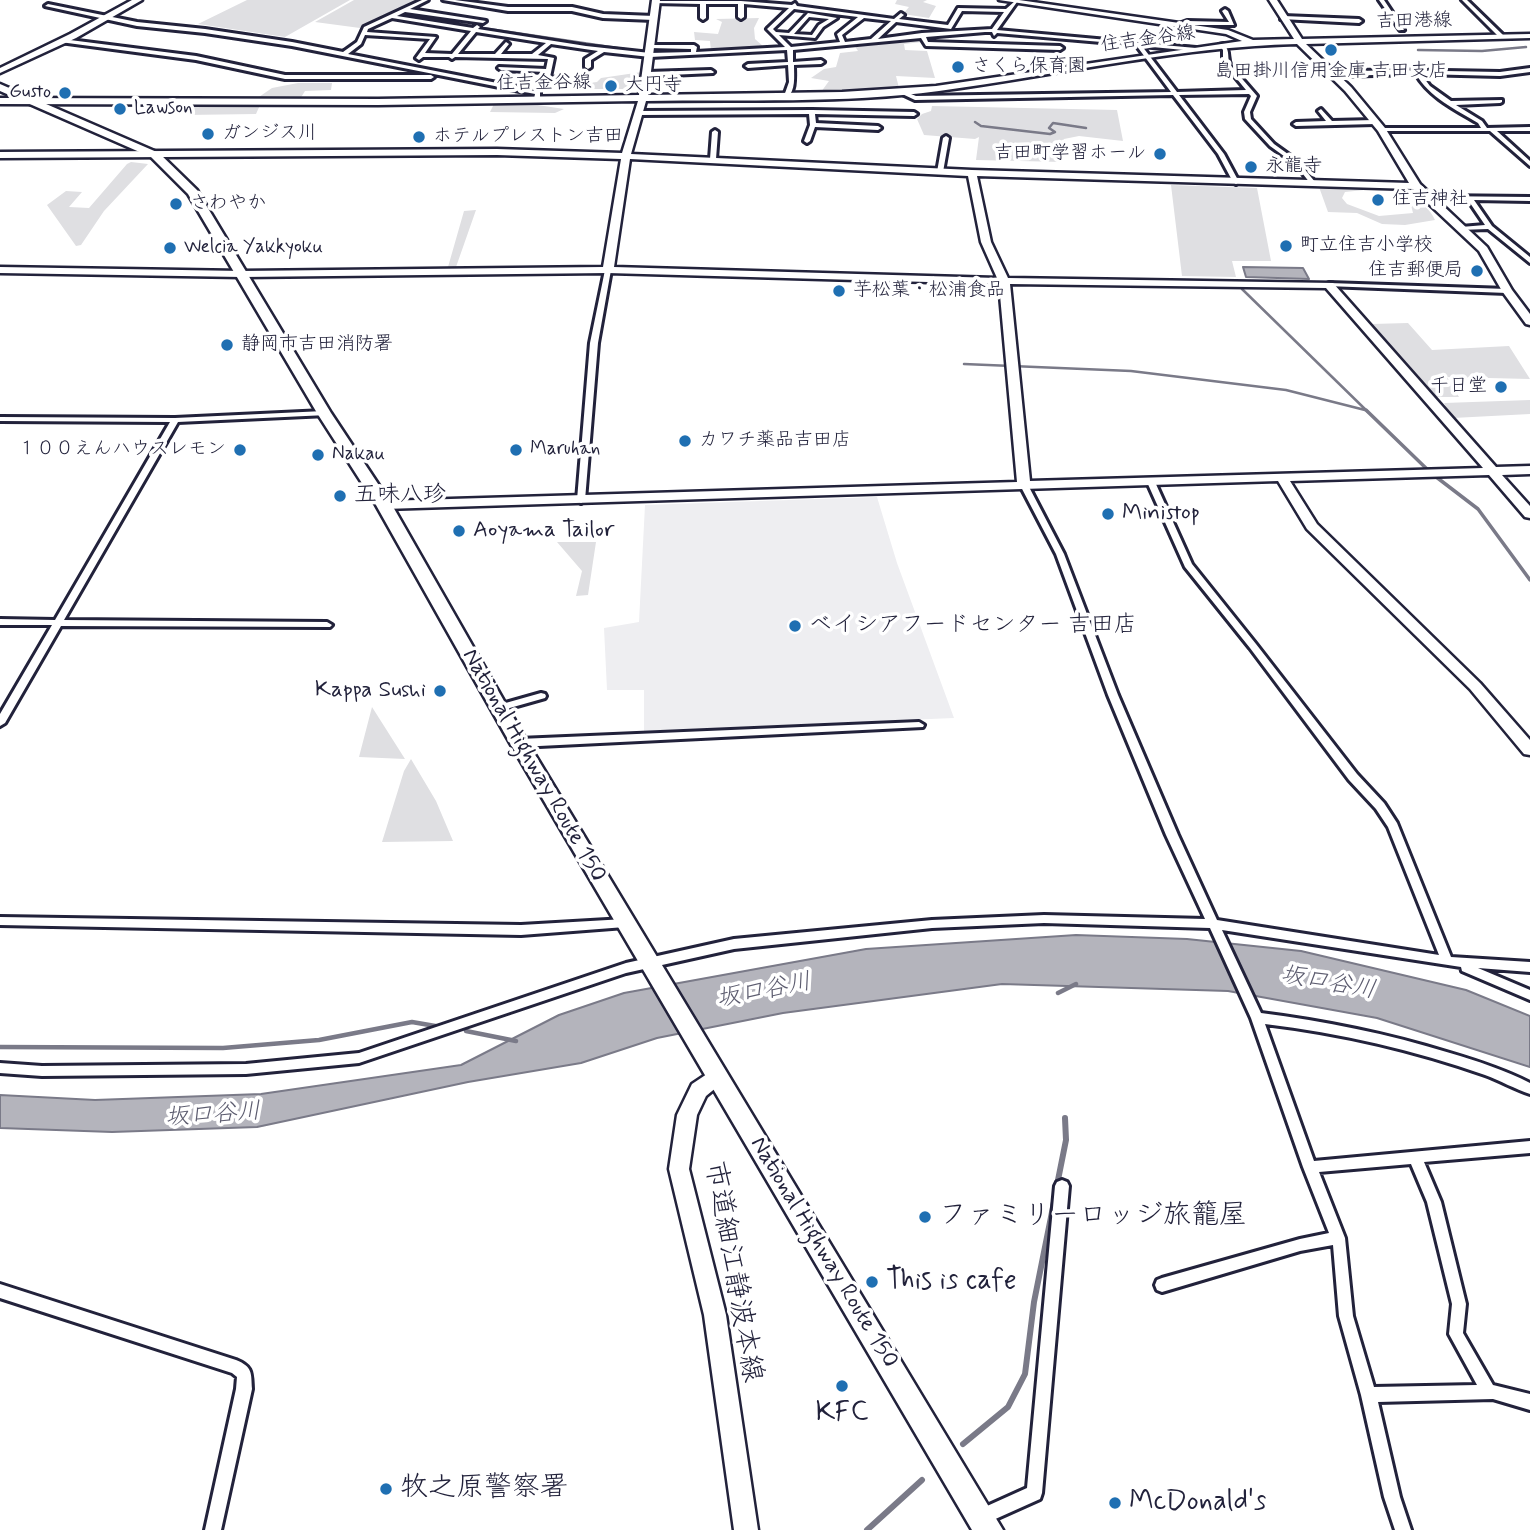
<!DOCTYPE html>
<meta charset="utf-8">
<style>
body{margin:0}
canvas{display:block;background:#fff}
</style>
<canvas width="1530" height="1530"></canvas>
<script>
const context = document.querySelector('canvas').getContext('2d');
context.lineJoin = 'round';
function fillPath(path, color) {
  context.fillStyle = color;
  context.fill(path, 'evenodd');
}
function stroke(path, color, width, dash) {
  context.strokeStyle = color;
  context.lineWidth = width;
  context.lineCap = dash ? 'butt' : 'round';
  context.setLineDash(dash || []);
  context.stroke(path);
}
function label(font, color, halo, rows, align = 'center') {
  context.font = font + ' Mynerve,"Klee One",sans-serif';
  context.lineWidth = 7;
  context.setLineDash([]);
  context.textBaseline = 'middle';
  context.strokeStyle = halo;
  context.fillStyle = color;
  for (const [text, x, y, turn = 0] of rows) {
    context.save();
    context.translate(x, y);
    context.rotate((+turn || 0) * Math.PI / 180);
    context.textAlign = isNaN(turn) ? turn : align;
    if (halo) context.strokeText(text, 0, 0);
    context.fillText(text, 0, 0);
    context.restore();
  }
}
fillPath(new Path2D(`
 M877,497L897,563L954,718L644,731V690H607L604,628L639,622L645,505Z`), '#eeeef1');
fillPath(new Path2D(`
 M247,0H350L285,37L198,24Z
 M354,0H418L360,28L315,22Z
 M897,0H927L923,2L936,6L929,18L903,14L909,7L895,4Z
 M759,18L754,28L755,39L764,47L711,51L710,41L695,40L694,32L718,34L722,22L716,19Z
 M919,37L922,42L904,44L905,50L927,51L935,78L896,76L899,88L821,92L829,81L811,78L824,69L836,67L840,53L858,51L853,43Z
 M642,72L638,89H579L582,84L597,82L601,78Z
 M298,83H332L331,90L305,91L300,99H256L272,88Z
 M518,102L564,109L555,113L490,112L494,104Z
 M197,104L260,105L256,114L185,115Z
 M932,106L1117,110L1123,141L1079,136L1064,139L1063,162L976,160L979,137L975,139L924,135L917,119L922,114L931,111Z
 M131,162L148,164L104,211L81,245L76,246L47,205L66,191L82,192L69,207L89,208L127,164Z
 M1171,185L1257,188L1271,261H1232L1236,277L1182,276Z
 M1359,186L1364,190L1345,192L1342,198L1347,204L1379,216L1413,213L1410,201C1422,202 1430,209 1435,220L1405,225L1382,224L1357,213L1328,212L1319,187Z
 M476,210L456,267H448L464,211Z
 M1408,323L1432,350L1509,346L1530,379L1447,377L1459,397H1434L1391,350L1372,324Z
 M1530,400V414L1453,418L1444,403Z
 M557,542H596L588,595L576,596L582,571Z
 M372,707L405,759L359,757Z
 M411,759L436,801L453,841L382,842L404,771Z`), '#dfdfe2');
const water = new Path2D(`
 M1243,267L1303,268L1309,279L1246,277Z
 M1076,935L1187,939L1301,951L1466,990L1530,1016V1067L1377,1018L1228,991L1002,984L783,1013L657,1038L581,1063L468,1082L257,1127L112,1132L0,1128V1095L95,1100L261,1094L461,1065L559,1015L624,993L866,949Z`);
fillPath(water, '#b4b4bc');
stroke(water, '#7a7a88', 2);
stroke(new Path2D(`
 M395,15L644,52
 M822,43L947,30L991,29L1190,46
 M1418,50L1482,51L1526,47
 M655,52L678,53
 M975,122L981,126L1050,134L1055,132L1049,128L1053,123L1086,128
 M1242,289L1368,412
 M964,364L1131,371L1286,390L1365,410`), '#7a7a88', 2.5);
stroke(new Path2D(`
 M1366,410L1431,473L1478,509L1530,580`), '#7a7a88', 3.5);
stroke(new Path2D(`
 M1058,993L1076,984
 M466,1031L516,1041
 M0,1047L223,1048L319,1040L412,1022L441,1027`), '#7a7a88', 4.5);
stroke(new Path2D(`
 M1057,1185L1066,1140L1065,1118
 M963,1444L1008,1407L1025,1374L1034,1302L1055,1197
 M867,1530L922,1480`), '#7a7a88', 6);
const street = new Path2D(`
 M422,0H428L410,9L486,21L483,23L405,12L397,16L473,28L477,25L480,27L478,29L586,46L650,53L691,52V49L649,48L651,45H694L697,47L696,52L785,47L767,29L789,8L744,4V17L741,19L738,17V4H706V18L703,20L700,18V4L653,3L655,1H741L792,5L795,3L797,6L894,19L901,13L904,15L899,19L948,25L958,8L1006,9L1015,1L1017,2L997,30L1196,48L1194,51L1142,46L1177,92L1246,90L1223,62V50L1219,45L1224,44C1231,52 1226,58 1231,66L1257,96L1250,112L1251,119L1274,144L1299,162L1315,182L1310,183L1295,164L1270,146L1245,119L1244,112L1251,96L1249,94L1179,95L1224,154L1239,182L1236,184L1233,182L1218,154L1173,95L915,100L896,91L901,90L916,96L1171,92L1136,45L997,33L994,36L992,32H985L926,37L928,42L1060,46L1063,48L1060,50L926,46L921,38L793,50V62L821,60L824,62L821,64L794,65C794,77 796,90 787,98L784,96L789,82L788,65L748,68L745,66L748,64L788,62L787,50L650,57L604,52L591,60V67L588,69L585,67V59L598,51L551,44L538,55L554,58L550,77L582,83L579,85L548,80L529,90L540,92V99L537,101L534,99L535,94L292,46L205,33L137,26L45,6L48,4L137,22L205,29L292,42L343,52L357,42L364,27ZM794,9L858,17L837,34L840,42L791,47L779,35L815,38L823,27L837,18L808,13L789,33L776,32L773,29ZM962,11L1004,12L992,29L922,33L878,39L896,22L951,29ZM809,17L829,19L819,25L812,35L794,34ZM392,18L471,31L452,54L425,53L436,37L367,32L368,29ZM864,18L891,21L871,39L845,42L842,35ZM476,32L546,43L532,54H501L509,44L506,42L495,54H458ZM365,35L430,39L416,58L419,60L423,57H449L452,59L455,57L548,59L546,69L499,67L498,68L501,70L545,72L544,77L523,88L348,54L361,44Z
 M443,0H455L508,7H572L603,14L654,16L657,18L654,20L603,18L572,11H508Z
 M1379,0H1384L1404,30H1400Z
 M1462,0H1467L1503,35V37H1499Z
 M1225,9L1228,11L1234,25H1187L1179,27L1176,25L1187,21L1229,22L1222,11Z
 M1283,16L1359,19L1362,21L1359,23L1281,19Z
 M62,39L196,56L285,75H431L434,77L431,79H285L196,60L60,42Z
 M1530,68V72L1500,76L1421,74L1430,86L1451,101L1502,100V102L1500,103L1456,105L1482,121L1487,128L1530,127V131H1497L1530,161V166L1490,131H1380V129L1382,128H1481L1478,123C1456,110 1429,97 1416,74L1334,76L1331,74L1334,72L1390,70L1500,72Z
 M711,70L714,72L713,73L648,76L645,74L648,72Z
 M1321,109L1332,121L1375,120L1378,122L1375,124L1296,126L1293,124L1296,122L1326,121L1318,111Z
 M812,110L914,112L917,114L914,116L815,114L816,123L878,126L881,128L878,130L815,127L810,141L807,143L804,141L810,125L809,114L640,115L637,113L640,111Z
 M715,130L718,132L716,159L713,161L710,159L712,132Z
 M946,136L949,138L943,172L940,174L937,172L943,138Z
 M1429,196L1530,197V201L1474,200L1492,226L1530,257V263L1488,229L1459,230L1458,229L1461,227L1485,225L1468,200L1427,199V197Z
 M608,268L611,270L598,343L585,500L581,503L577,500L590,343L605,270Z
 M1329,283L1507,289L1511,291L1507,293L1327,286L1325,285Z
 M324,411H327V415L178,422L64,620L327,622L332,625L330,627L61,626L5,723L0,726V714L52,625H0V619L55,620L170,422L0,421V417L175,418Z
 M1151,479L1155,482L1192,564L1256,644L1357,774L1384,803L1397,823L1451,957L1530,962V972L1478,968L1530,990V1000L1462,971L1461,967L1222,930L1261,1013C1325,1021 1388,1034 1450,1053C1477,1061 1505,1070 1530,1083V1094C1515,1089 1501,1081 1485,1075C1414,1050 1340,1033 1265,1024L1314,1161L1530,1141V1153L1424,1162L1441,1202L1466,1304L1463,1333L1493,1385L1530,1394V1410L1493,1399L1378,1402L1400,1497L1411,1530H1395L1384,1497L1361,1395L1339,1316L1333,1245L1300,1251L1162,1292L1157,1290L1155,1285L1157,1280L1162,1278L1300,1239L1329,1233L1303,1167L1251,1018L1210,928L1044,923L932,928L734,949L626,973L359,1063L246,1074L42,1076L0,1073V1063L42,1066L246,1064L359,1053L626,963L734,939L932,920L1044,915L1205,919L1166,835L1108,695L1056,554L1020,485L1024,482L1028,485L1064,554L1118,695L1178,835L1217,920L1439,955L1388,827L1376,809L1349,780L1250,648L1185,567L1147,482ZM1411,1164L1427,1202L1452,1304L1449,1334L1477,1385L1374,1387L1353,1316L1345,1238L1319,1172Z
 M541,693L545,694L546,696L545,698L499,711L494,708L495,706Z
 M919,722L924,725L923,727L519,747L514,743L519,739Z
 M0,917L521,925L625,919L629,920L631,923L629,926L625,927L521,935L0,925Z
 M1062,1180L1067,1182L1069,1186L1042,1493L1040,1499L982,1525L976,1523L974,1517L976,1511L1027,1488L1055,1186L1057,1182Z
 M0,1284L236,1360C253,1367 251,1373 252,1389L221,1530H205L236,1389L237,1377L232,1373L0,1298Z`);
const secondary = new Path2D(`
 M132,0H142L76,38L0,73V68L70,34Z
 M652,0H660L648,95L842,92L936,86L1242,41L1226,34L999,0H1019L1228,30L1253,40L1294,39L1269,0H1277L1302,39L1530,34V38L1306,44L1351,87L1385,128L1420,184L1487,247L1512,290L1530,314V325L1526,324L1502,291L1479,251L1413,189L977,176L991,242L1008,278L1333,283L1496,467L1530,466V474L1502,475L1530,506V518L1525,517L1489,475L1290,481L1317,524L1480,683L1530,740V755L1524,754L1470,689L1307,529L1278,481L384,509L378,505L384,501L1017,482L999,284L608,273L242,277L0,273V267L242,271L603,267L621,159L497,155L0,158V152L497,149L622,153L638,101L378,105L0,104V98L378,99L639,95ZM1297,44L1345,91L1378,131L1409,183L972,170L631,154L646,101C743,99 843,104 939,91C1058,75 1177,47 1297,44ZM630,159L968,176L981,242L997,278L614,267ZM1010,284L1326,288L1483,468L1030,481Z
 M716,1068L723,1070L726,1076L723,1082L706,1096L697,1115L689,1169L726,1315L758,1530H734L704,1315L669,1169L677,1115L692,1084Z`);
const highway = new Path2D(`
 M0,84L159,153L197,190L331,413L392,505L528,743L1003,1530H972L510,743L376,505L317,413L188,194L151,157L0,91Z`);
stroke(street, '#22223b', 6);
stroke(secondary, '#22223b', 5);
stroke(highway, '#22223b', 5);
fillPath(street, '#fff');
fillPath(secondary, '#fff');
fillPath(highway, '#fff');
for (const [x, y, r, color] of [
 [1331,50,7,"#1f6fb2"],
 [958,67,7,"#1f6fb2"],
 [611,86,7,"#1f6fb2"],
 [65,93,7,"#1f6fb2"],
 [120,109,7,"#1f6fb2"],
 [208,134,7,"#1f6fb2"],
 [419,137,7,"#1f6fb2"],
 [1160,154,7,"#1f6fb2"],
 [1251,167,7,"#1f6fb2"],
 [1378,200,7,"#1f6fb2"],
 [176,204,7,"#1f6fb2"],
 [1286,246,7,"#1f6fb2"],
 [170,248,7,"#1f6fb2"],
 [1477,271,7,"#1f6fb2"],
 [839,291,7,"#1f6fb2"],
 [227,345,7,"#1f6fb2"],
 [1501,387,7,"#1f6fb2"],
 [685,441,7,"#1f6fb2"],
 [240,450,7,"#1f6fb2"],
 [516,450,7,"#1f6fb2"],
 [318,455,7,"#1f6fb2"],
 [340,496,7,"#1f6fb2"],
 [1108,514,7,"#1f6fb2"],
 [459,531,7,"#1f6fb2"],
 [795,626,7,"#1f6fb2"],
 [440,691,7,"#1f6fb2"],
 [925,1217,7,"#1f6fb2"],
 [872,1282,7,"#1f6fb2"],
 [842,1386,7,"#1f6fb2"],
 [386,1489,7,"#1f6fb2"],
 [1115,1503,7,"#1f6fb2"]
]) {
  const dot = new Path2D();
  dot.arc(x, y, r, 0, 2 * Math.PI);
  context.fillStyle = color;
  context.fill(dot);
  stroke(dot, '#fff', 2.5);
}
label('19px', '#22223b', '#fff', [
 ["吉田港線",1414,22,-1],
 ["住吉金谷線",1148,40,-8],
 ["住吉金谷線",544,84,-1]
]);
label('19px', '#22223b', '#fff', [
 ["さくら保育園",972,67],
 ["島田掛川信用金庫 吉田支店",1331,72,"center"],
 ["大円寺",625,86],
 ["Gusto",51,93,"right"],
 ["Lawson",134,109],
 ["ガンジス川",222,134],
 ["ホテルプレストン吉田",433,137],
 ["吉田町学習ホール",1146,154,"right"],
 ["永龍寺",1265,167],
 ["住吉神社",1392,200],
 ["さわやか",190,204],
 ["町立住吉小学校",1300,246],
 ["Welcia Yakkyoku",184,248],
 ["住吉郵便局",1463,271,"right"],
 ["芋松葉・松浦食品",853,291],
 ["静岡市吉田消防署",241,345],
 ["千日堂",1487,387,"right"],
 ["カワチ薬品吉田店",699,441],
 ["１００えんハウスレモン",226,450,"right"],
 ["Maruhan",530,450],
 ["Nakau",332,455]
], 'left');
label('23px', '#22223b', '#fff', [
 ["五味八珍",354,496],
 ["Ministop",1122,514],
 ["Aoyama Tailor",473,531],
 ["ベイシアフードセンター 吉田店",809,626],
 ["Kappa Sushi",426,691,"right"]
], 'left');
label('23px', '#22223b', '#fff', [
 ["National Highway Route 150",533,766,60],
 ["National Highway Route 150",823,1253,59]
]);
label('italic 24px', '#5c5c6f', '#fff', [
 ["坂口谷川",1328,984,10],
 ["坂口谷川",764,992,-11],
 ["坂口谷川",213,1116,-4]
]);
label('28px', '#22223b', '#fff', [
 ["ファミリーロッジ旅籠屋",939,1217],
 ["This is cafe",886,1282],
 ["KFC",842,1414,"center"],
 ["牧之原警察署",400,1489],
 ["McDonald's",1129,1503]
], 'left');
label('28px', '#22223b', '#fff', [
 ["市道細江静波本線",732,1272,80]
]);
</script>
